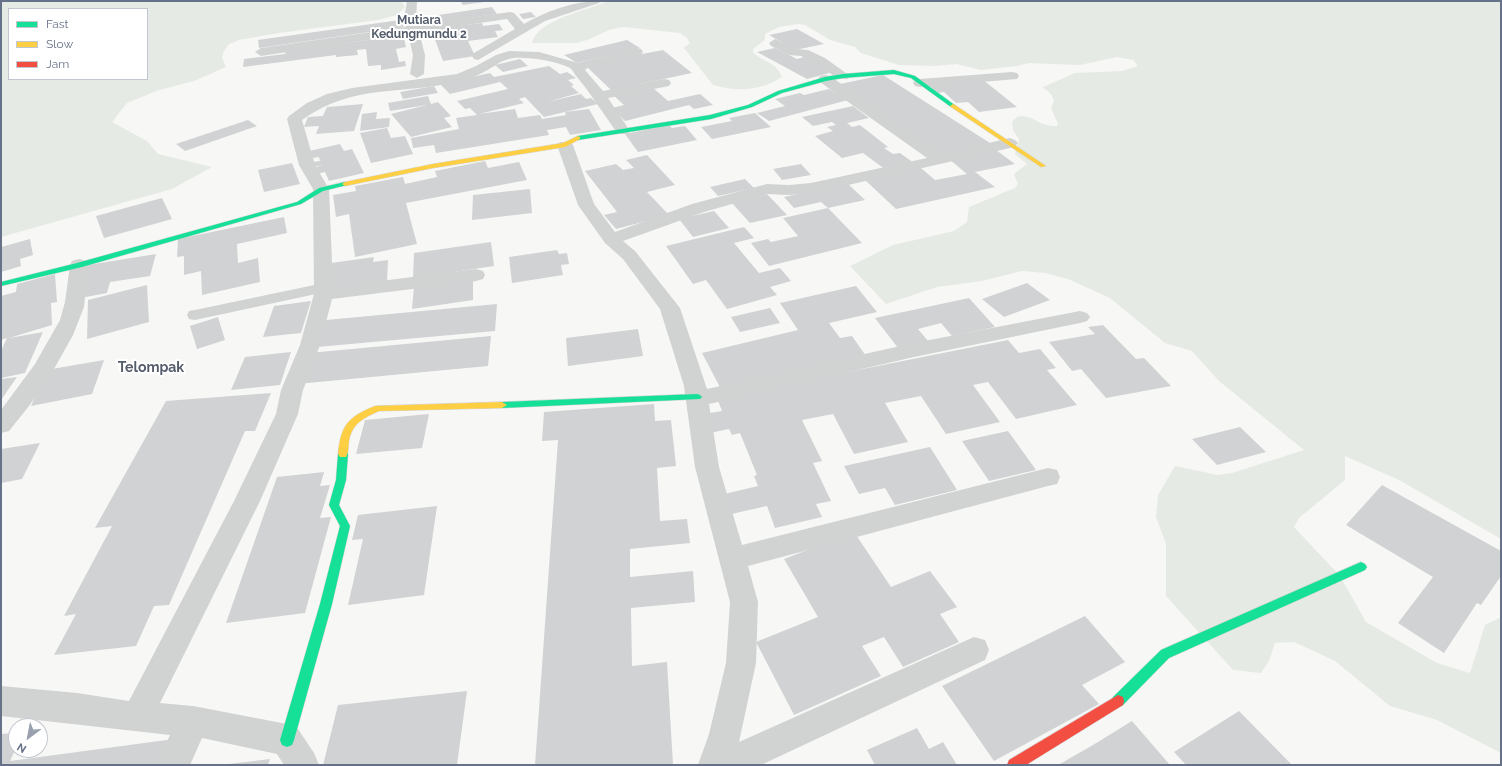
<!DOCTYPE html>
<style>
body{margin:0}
#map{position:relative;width:1502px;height:766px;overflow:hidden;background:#f7f7f6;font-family:Raleway,sans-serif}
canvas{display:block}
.frame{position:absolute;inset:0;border:2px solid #667287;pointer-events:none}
.legend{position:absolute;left:8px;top:8px;width:140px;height:72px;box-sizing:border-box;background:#fff;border:1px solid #c2c7cf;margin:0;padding:5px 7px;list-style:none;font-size:12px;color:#667287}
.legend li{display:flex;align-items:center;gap:8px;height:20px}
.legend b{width:20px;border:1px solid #c2c7cf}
.north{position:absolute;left:8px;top:718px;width:40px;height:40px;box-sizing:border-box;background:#fff;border:1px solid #c2c7cf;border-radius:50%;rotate:212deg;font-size:11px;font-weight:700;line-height:16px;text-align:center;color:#667287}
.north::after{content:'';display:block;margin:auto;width:14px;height:18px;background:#99a1ae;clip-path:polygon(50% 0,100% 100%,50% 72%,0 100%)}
</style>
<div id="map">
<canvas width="1502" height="766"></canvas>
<div class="frame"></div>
<ul class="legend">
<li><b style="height:5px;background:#16e098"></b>Fast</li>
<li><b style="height:5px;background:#ffcf43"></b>Slow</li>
<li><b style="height:5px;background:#f24e42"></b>Jam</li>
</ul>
<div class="north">N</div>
</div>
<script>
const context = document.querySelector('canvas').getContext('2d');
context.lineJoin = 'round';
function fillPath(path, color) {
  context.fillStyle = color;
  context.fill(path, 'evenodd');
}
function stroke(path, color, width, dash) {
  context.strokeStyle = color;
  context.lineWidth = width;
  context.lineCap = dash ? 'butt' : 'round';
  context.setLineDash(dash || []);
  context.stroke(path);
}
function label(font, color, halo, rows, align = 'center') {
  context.font = font + ' Raleway,sans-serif';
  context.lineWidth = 4;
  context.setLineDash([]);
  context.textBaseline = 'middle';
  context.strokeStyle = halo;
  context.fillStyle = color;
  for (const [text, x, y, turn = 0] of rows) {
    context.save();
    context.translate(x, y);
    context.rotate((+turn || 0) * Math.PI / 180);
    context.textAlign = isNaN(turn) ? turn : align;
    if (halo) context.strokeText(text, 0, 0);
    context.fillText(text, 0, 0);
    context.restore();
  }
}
fillPath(new Path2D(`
 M1,1H401L405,7L397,15L378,20L279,33L239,40L229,44L224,51L222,58L226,67L194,81L159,90L127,103L112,122L147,141L158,154L212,167L172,189L1,237ZM9,9H147V79H9Z
 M608,1H1501V539L1399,480L1345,456V480L1299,518L1294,527L1340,576L1366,622L1437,663L1470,673L1485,625L1501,617V753L1437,720L1390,706L1335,661L1294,642L1275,643L1269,661L1261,673L1233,670L1166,596V544L1156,517L1158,495L1175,466L1218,475L1232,473L1304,450L1219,381L1192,351L1165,343L1110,298L1068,279L1045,273L1022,271L982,281L937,287L886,304L850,266L893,245L954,231L967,222L969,207L1015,188L1018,184L1014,174L1027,164L1015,154L1019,139L1013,130L1012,122C1022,108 1036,123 1047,125C1050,126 1054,126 1057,126L1058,124L1051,108L1054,101L1051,94L1043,87L1075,73L1122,71L1138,66L1133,60L1117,57L1080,65L1029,63L1017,66L981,70L957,64L933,66L899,65L861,53L855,47L830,40L805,25L799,24L779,27L765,34V40L754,48L753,52C765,64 775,60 782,77C760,91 738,92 713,85L684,48L690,43L687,38L680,33L623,27L609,30L590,39L577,43H532C537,20 588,10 608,1Z`), '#e6eae4');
fillPath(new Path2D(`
 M460,1H483L484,2L463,5Z
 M492,7L497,14L421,25L418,18Z
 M531,12L536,17L523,19L519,14Z
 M400,20L404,27L259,48L258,40Z
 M482,23L483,26L499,24L503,30L495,31L498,37L468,41L475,56L443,61L431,29Z
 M797,29L824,44L795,50L769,35Z
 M403,34L406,47L396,49L399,62L405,61L406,66L381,70V65L368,66L366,49L357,50L358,55L336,57V55L243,67L244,59L285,54L286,51L376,39V37Z
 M627,40L640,48L577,63L564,55Z
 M775,48L797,59L804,57L833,72L807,79L757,52Z
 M663,50L692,73L611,90L585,65Z
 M520,59L528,66L503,72L495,65Z
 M549,66L560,74L567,72L576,78L568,80L574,85L571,86L579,93L547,102L581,94L586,99L591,98L598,104L544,117L525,97L519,99L524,103L479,114L515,109L518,118L540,115L542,119L566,115L565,112L589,109L601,130L570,135L566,127L547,130L549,135L436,153L434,145L413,148L411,138L459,129L456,118L477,115L470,108L465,109L457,101L508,89L500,82L450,94L440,84L490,73L494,77Z
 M883,75L990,143L942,155L840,84Z
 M982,79L1017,107L979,112L968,102L956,103L944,92L937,93L929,85Z
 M434,86L438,93L403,99L400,92Z
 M652,87L668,101L700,94L713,105L694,109L689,105L625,121L612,108L624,105L613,95Z
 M829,89L848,100L769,121L757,113L785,106L775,99L800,93L804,95Z
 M428,96L431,104L438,102L451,116L444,118L452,127L411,137L391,114L427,105L390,111L388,103Z
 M363,104L354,131L316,134L319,126L304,127L308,117L323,116L327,107Z
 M853,106L869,118L847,123L852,127L860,125L888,147L884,148L893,154L900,153L914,163L886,170L863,153L842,158L815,136L833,131L827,127L836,125L832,122L813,126L802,117Z
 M377,112L376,119L390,118L389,127L360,131L362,114Z
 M755,113L771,127L712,139L701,127L732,121L729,118Z
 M248,120L257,126L185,151L176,144Z
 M669,125L672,128L685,126L697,140L638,152L625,134Z
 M387,128L391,138L405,136L413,154L371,163L360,133Z
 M340,144L344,151L352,149L364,173L329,181L325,172L317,174L314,168L322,165L314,167L312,162L320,161L319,157L313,158L309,151Z
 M996,150L1015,164L975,172L995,187L896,209L865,180L921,168L935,180L967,174L949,159Z
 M647,155L675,185L647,192L669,215L616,229L604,215L617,212L585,171L616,164L623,170L634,168L626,160Z
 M485,161L488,168L519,162L527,180L406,203L417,244L355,257L349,214L336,217L333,195L356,191L355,186L403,177L405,184L437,177L435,171Z
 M292,163L300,184L264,192L258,170Z
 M801,164L811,175L782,180L773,169Z
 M745,179L754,188L718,196L710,187Z
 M847,183L865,200L828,208L862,243L769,266L751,243L768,239L771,242L798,236L783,218L828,208L821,202L794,208L784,197Z
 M530,189L532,213L472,220L473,195Z
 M767,194L787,215L750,223L731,202Z
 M162,198L172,219L104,238L96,216Z
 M714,211L729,228L693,237L679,219Z
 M284,217L287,233L237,244L238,263L258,258L260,282L202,295L201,271L184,275V256L177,257L178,239Z
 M744,227L754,238L734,243L759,273L780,268L791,281L770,287L777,295L727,309L706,280L693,284L666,246Z
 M30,239L33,255L20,259L21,266L1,272V247Z
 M491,242L494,266L413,278L414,253Z
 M557,250L559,254L567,253L569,264L561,265L563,275L512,283L509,257Z
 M156,254L150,276L110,282L107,293L75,299L88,265Z
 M374,257L373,262L388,260L387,282L327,291L331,263Z
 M55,274L57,302L51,303L52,325L9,338L43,332L25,373L1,378V351L7,338L1,340V296L16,292L17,284Z
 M473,279V300L412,309L414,286Z
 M1027,283L1050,300L1004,317L982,299Z
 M147,285L149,322L87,339L88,300Z
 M856,286L877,312L829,323L840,338L852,336L866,356L722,391L702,353L798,330L780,303Z
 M969,298L995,327L952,336L941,323L918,329L928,341L898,348L875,318Z
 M311,301L301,333L263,337L274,306Z
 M497,304L495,331L317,347L326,320Z
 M770,308L780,323L740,332L731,317Z
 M218,317L225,340L197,349L190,326Z
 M1103,325L1136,359L1144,358L1171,386L1106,398L1081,369L1072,371L1049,342L1095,334L1088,327Z
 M638,329L643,356L568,366L566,338Z
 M491,336L488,366L297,384L309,353Z
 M1008,340L1019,353L1040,349L1056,368L1047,370L1077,405L1016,419L988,382L973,385L1000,422L946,434L921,396L885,403L908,442L854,454L833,414L802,420L822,461L813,463L831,501L816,504L822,517L775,528L767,506L727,515L720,495L758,486L754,476L757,475L740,433L732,435L729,429L710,433L703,414L722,411L717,398Z
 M291,352L280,385L231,390L245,357Z
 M104,360L92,394L31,406L46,370Z
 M17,377L1,400V379Z
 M271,393L255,431H245L169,605L154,606L136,646L54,655L76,614L64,616L112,526L95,528L166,401Z
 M654,404L655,421L671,420L676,466L657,468L660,521L687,519L690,543L630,549V577L693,571L695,602L631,608L632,666L667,662L673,765H535L558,440L542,441L544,412Z
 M429,414L422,448L356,454L365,420Z
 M1240,427L1266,452L1217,465L1192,439Z
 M1008,431L1036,470L989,481L962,441Z
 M40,443L22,479L1,483V449Z
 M930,447L957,490L895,505L885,488L859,494L844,466Z
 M324,472L320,486L330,485L320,518L331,517L305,613L226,623L277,477Z
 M1382,485L1501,551V576L1481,605L1477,603L1444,653L1398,623L1433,577L1346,525Z
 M437,506L424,595L348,605L363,539L352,540L358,515Z
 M854,532L891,587L930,571L957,607L940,614L959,642L903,667L884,637L862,646L881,676L794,715L756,642L818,617L784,559Z
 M1085,616L1125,662L1082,685L1099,704L994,761L942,686Z
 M467,691L457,765H323L338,705Z
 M1239,711L1292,765H1186L1174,752Z
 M1132,721L1170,765H1058L1093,745Z
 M917,728L929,749L943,742L957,765H875L867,750Z
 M16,733V748L10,761L174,739L164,765H1V734Z
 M270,759L268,765H229V764Z`), '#d1d2d3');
const fast = new Path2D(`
 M894,70L915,76L956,106L951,107L911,78L894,74L843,78L826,81L782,93L752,107L711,119L578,140L575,138L578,136L710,115L748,105L778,91L825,77L843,74Z
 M345,182L348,184L347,185L323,191L301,204L82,267L1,286V282L77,263L297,202L319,188Z
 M697,394L700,395L702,397L700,399L502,408L497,405L502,402Z
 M343,450L346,451L348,454L346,480L339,505L350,526L332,604L294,740L292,745L287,747L282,745L280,740L320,604L340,526L329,505L336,480L338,454L340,451Z
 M1361,562L1365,564L1367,567L1365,570L1169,658L1123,705L1118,707L1113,705L1112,701L1113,697L1161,650Z`);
const slow = new Path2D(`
 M953,104L955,105L1046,166L1041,167L951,107L950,106Z
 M578,136L580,137V139L565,147L433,168L345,186L342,184L345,182L433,164L563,143Z
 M502,402L507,405L502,408L379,411C364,418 352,423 349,441C348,446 349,452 346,457H340L338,454C341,425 348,417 375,406Z`);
const jam = new Path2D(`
 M1118,695L1123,697L1124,701L1123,705L1026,765H1007L1009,760Z`);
stroke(fast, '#d2d4d5', 1);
stroke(slow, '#d2d4d5', 1);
stroke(jam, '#d2d4d5', 1);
fillPath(new Path2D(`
 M324,283L330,285L332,288L330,291L195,320L189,319L187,315L189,311L195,310Z`), '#d1d2d2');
fillPath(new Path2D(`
 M407,1H417L416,19L417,25L510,12L514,13L524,24C546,11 574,1 600,1L599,3L545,21L478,60L474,59L472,56L474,53L515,29L507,19L419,32L425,55L424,74L417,78L410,74L413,55L408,34L261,56L255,52L261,48L406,27L404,19Z
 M775,39L796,49L808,50L825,58L850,76L848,79H838L817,64L801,56L789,55L771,46L769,43Z
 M637,48L641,49L643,52L641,55L590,66L585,70L603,91L664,79L669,80L671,83L669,86L664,87L608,98L630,131L628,134H618C604,115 592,95 577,77C575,75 572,69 570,68C557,61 529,57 514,58C502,59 494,67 484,72C478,75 471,78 464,80C405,96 355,82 302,120L315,165L329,189L333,287L476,269L483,271L485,275L483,279L476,281L332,299L320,345L303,390L298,414L260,501L160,703L193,706L287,724L298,729L314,753L319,765H284L277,754L202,738L190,765H156L170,735L1,716V686L77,693L129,701L234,501L276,414L281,390L300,345L314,294L313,189L299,165L287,119L289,116L307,103L327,94L352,88L457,74L476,66L496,55L509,51L539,52L578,63Z
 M1012,72L1017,73L1019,76L1017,79L920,87L915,86L913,83L915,80L920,79Z
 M825,75L830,76L942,154L1010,138L1015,140L1018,143L1015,146L1010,148L822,191L789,195L767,194L704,212L623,241L635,251L680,308L707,389L914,343L1080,311L1087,313L1090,317L1087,321L1080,323L914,357L709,404L719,467L742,545L1048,468L1057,470L1060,477L1057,484L1048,486L748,566L758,602L756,663L739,742L974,637L985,640L989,650L985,660L761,765H698L709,734L726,663L730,602L695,467L684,386L660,309L623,259L605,243L578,205L557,145L560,142H570L573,145L594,204L615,232L692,204L767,184L789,185L811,183L927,158L820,82L818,79L820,76Z
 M79,259L86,261L88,265L84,307L73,335L54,369L29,406L9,431L1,433V410L35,364L60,320L65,302L70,265L72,261Z`), '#d1d2d2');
fillPath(fast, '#16e098');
fillPath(slow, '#ffcf43');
fillPath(jam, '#f24e42');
label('bold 12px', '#545d6c', '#fff', [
 ["Mutiara",419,20],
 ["Kedungmundu 2",419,34]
]);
label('bold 14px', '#545d6c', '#fff', [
 ["Telompak",151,368]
]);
</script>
